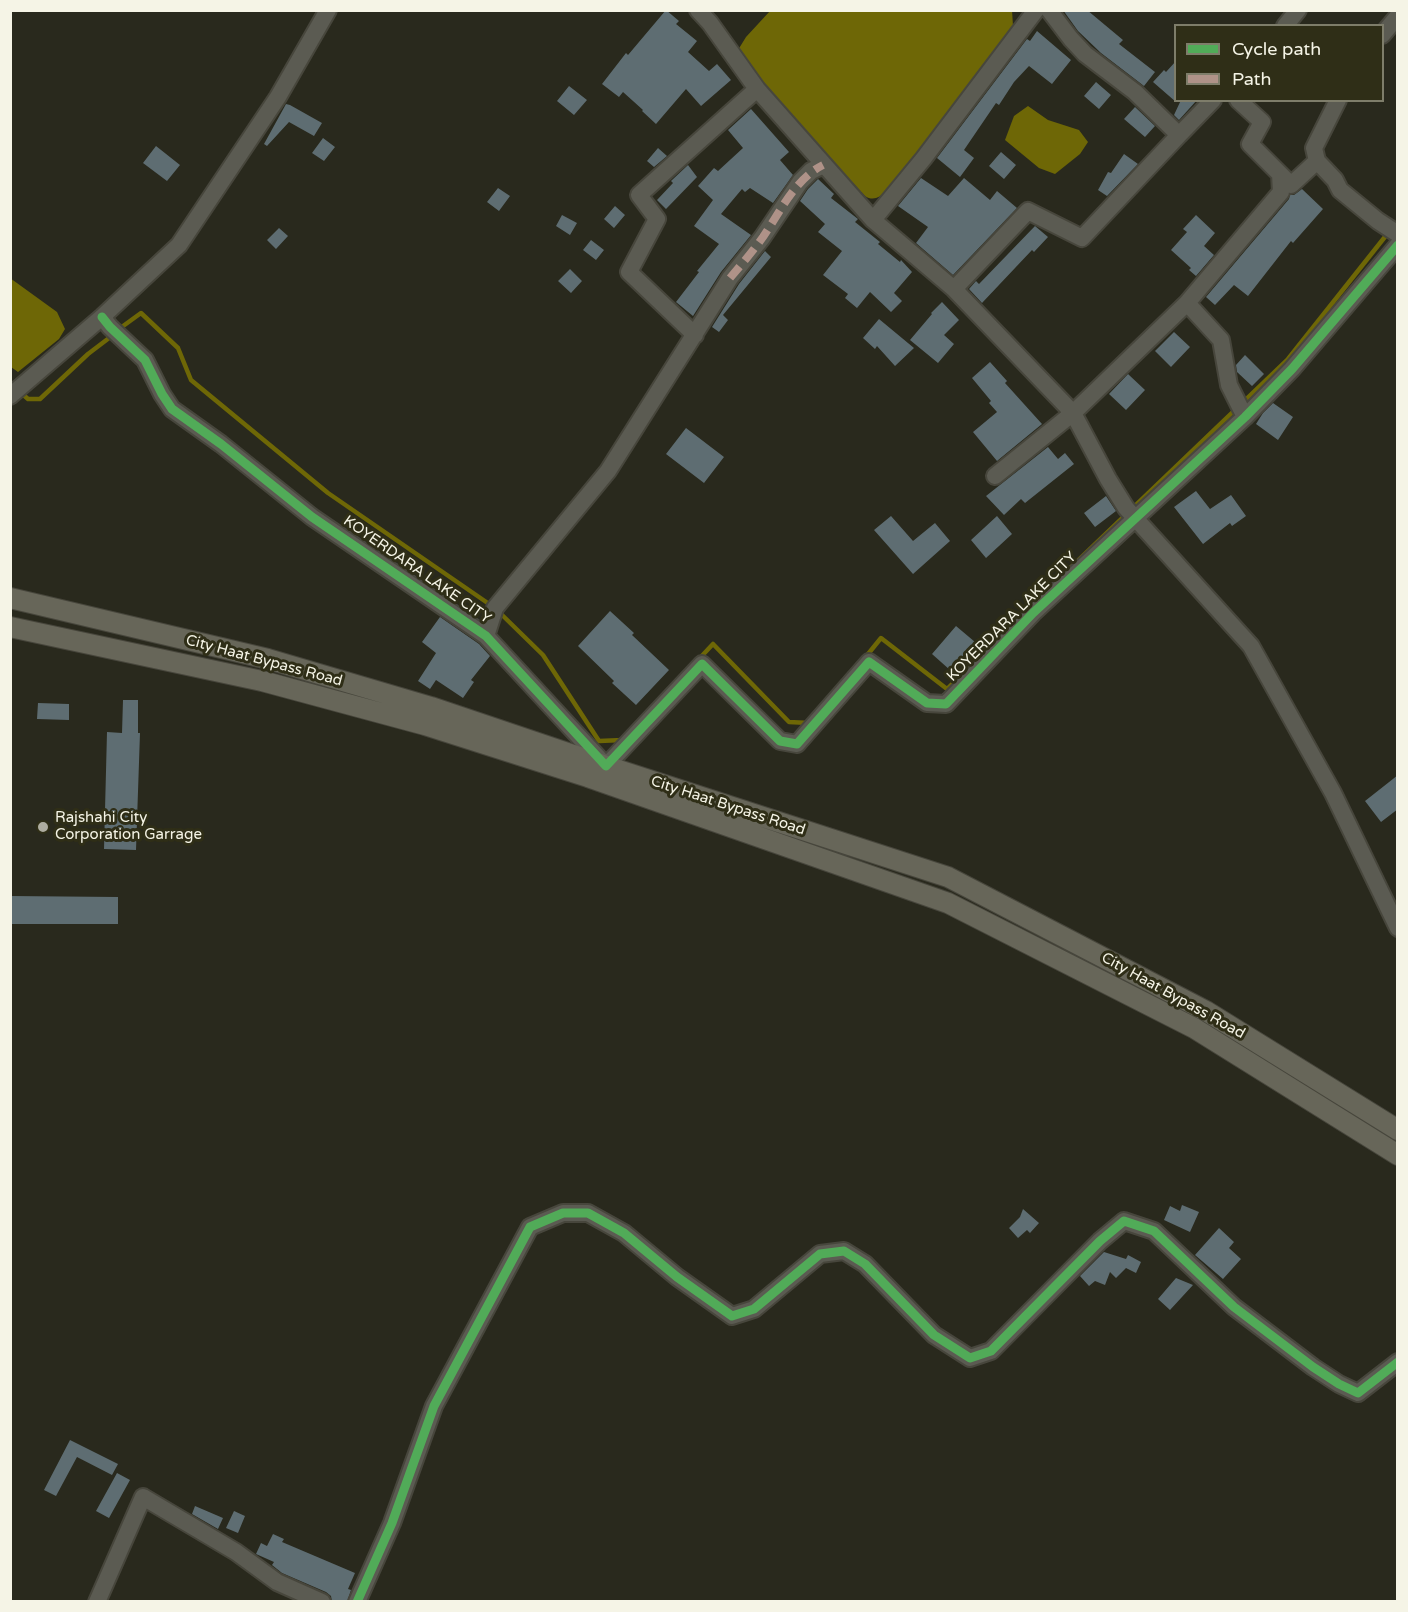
<!DOCTYPE html>
<style>
body{margin:0}
#map{position:relative;width:1408px;height:1612px;overflow:hidden;background:#29291d;font-family:"Varela Round",sans-serif}
canvas{display:block}
.frame{position:absolute;inset:0;border:12px solid #f5f4e6;pointer-events:none}
.legend{position:absolute;left:1174px;top:24px;width:210px;height:78px;box-sizing:border-box;background:#2f2e17;border:2px solid #7e7d6a;margin:0;padding:8px 10px;list-style:none;font-size:18px;color:#f5f4e6}
.legend li{display:flex;align-items:center;gap:12px;height:30px}
.legend b{width:30px;border:2px solid #7e7d6a}
</style>
<div id="map">
<canvas width="1408" height="1612"></canvas>
<div class="frame"></div>
<ul class="legend">
<li><b style="height:8px;background:#51ab58"></b>Cycle path</li>
<li><b style="height:8px;background:#af9288"></b>Path</li>
</ul>
</div>
<script>
const context = document.querySelector('canvas').getContext('2d');
context.lineJoin = 'round';
function fillPath(path, color) {
  context.fillStyle = color;
  context.fill(path, 'evenodd');
}
function stroke(path, color, width, dash) {
  context.strokeStyle = color;
  context.lineWidth = width;
  context.lineCap = dash ? 'butt' : 'round';
  context.setLineDash(dash || []);
  context.stroke(path);
}
function label(font, color, halo, rows, align = 'center') {
  context.font = font + ' "Varela Round",sans-serif';
  context.lineWidth = 6;
  context.setLineDash([]);
  context.textBaseline = 'middle';
  context.strokeStyle = halo;
  context.fillStyle = color;
  for (const [text, x, y, turn = 0] of rows) {
    context.save();
    context.translate(x, y);
    context.rotate((+turn || 0) * Math.PI / 180);
    context.textAlign = isNaN(turn) ? turn : align;
    if (halo) context.strokeText(text, 0, 0);
    context.fillText(text, 0, 0);
    context.restore();
  }
}
fillPath(new Path2D(`
 M1012,10L1013,26L1010,33L897,179C889,188 878,205 865,196L751,75L738,50L746,37L770,11Z
 M1028,106L1048,120L1079,130L1088,142L1080,154L1055,174L1039,168L1005,140L1014,116Z
 M10,278L57,312L65,329L59,339L18,372L11,367Z`), '#6e6706');
stroke(new Path2D(`
 M119,329L141,313L178,348L191,380L328,493L492,606
 M10,383L28,399H40L88,354L113,335
 M1070,568L1288,359L1388,233
 M498,611L543,655L599,741L623,740
 M864,659L881,638L947,689L1002,634
 M698,660L713,644L789,722L809,723`), '#6e6706', 4.5);
fillPath(new Path2D(`
 M666,10L679,21L676,24L697,41L688,52L709,71L717,64L731,80L701,106L686,89L656,124L642,111L643,110L623,92L619,97L602,84L626,53L628,55Z
 M1063,10H1087L1123,40L1119,44L1155,72L1144,86L1101,53L1078,31Z
 M1037,31L1071,60L1052,84L1029,66L1014,82L999,105L996,103L964,150L974,158L960,177L937,158L1027,39L1030,41Z
 M1176,61V102L1153,82L1164,70L1166,72Z
 M1096,82L1111,95L1099,109L1084,96Z
 M569,86L587,100L574,115L557,101Z
 M1181,100H1197L1179,120L1174,115Z
 M286,104L290,105L322,123L314,136L289,122L267,146L264,144Z
 M1135,107L1155,126L1145,137L1124,119Z
 M751,109L789,152L780,160L793,175L773,203L750,188L745,192L742,189L721,214L751,235L721,272L693,316L676,302L699,272L697,271L719,244L694,226L713,200L698,186L714,168L718,171L743,148L728,130Z
 M323,138L335,147L324,161L312,153Z
 M156,146L180,165L167,181L143,163Z
 M658,148L667,156L654,167L647,161Z
 M1001,152L1016,165L1004,179L989,166Z
 M1124,154L1138,164L1107,196L1098,190L1108,172L1111,173Z
 M688,165L697,177L666,209L657,200L673,183L671,181Z
 M921,178L948,196L964,178L990,200L997,191L1017,208L953,275L916,243L928,227L898,206Z
 M818,179L834,194L831,198L858,219L855,222L880,242L878,244L900,262L901,260L912,272L894,293L902,301L891,312L870,292L857,308L845,298L848,294L823,275L842,251L818,232L825,224L800,201L808,189Z
 M498,188L510,196L499,211L487,202Z
 M1302,189L1323,209L1293,243L1291,241L1248,296L1234,285L1215,305L1206,297L1289,199L1290,195H1294Z
 M615,206L625,215L614,228L604,219Z
 M562,215L577,223L570,235L556,226Z
 M1196,215L1215,233L1204,246L1214,255L1196,276L1189,270L1191,268L1171,250L1187,232L1183,229Z
 M1035,226L1048,237L1034,252L1032,250L982,303L969,289L976,281L979,284Z
 M279,228L288,236L276,249L267,240Z
 M591,240L604,250L596,260L583,250Z
 M765,251L771,257L723,315L728,320L719,332L712,327L739,284Z
 M570,269L582,281L571,293L558,281Z
 M942,302L959,320L944,335L954,344L938,363L910,340L932,314L931,313Z
 M879,319L914,348L895,366L877,346L875,349L863,338Z
 M1174,332L1190,347L1171,367L1155,351Z
 M1245,355L1264,374L1252,386L1237,372L1236,365Z
 M990,362L1007,381L1005,383L1042,424L997,461L973,432L997,412L989,403L991,401L972,378Z
 M1128,374L1145,390L1126,410L1109,394Z
 M1273,403L1293,417L1278,440L1256,424L1263,413Z
 M686,428L724,457L704,483L666,454Z
 M1048,447L1058,459L1065,453L1074,464L1025,503L1021,499L1004,515L986,496Z
 M1196,491L1210,509L1231,495L1246,516L1232,526L1230,523L1203,544L1174,507Z
 M1106,496L1116,511L1095,527L1084,513Z
 M891,516L913,541L935,523L950,541L913,574L874,530Z
 M997,516L1012,534L986,558L971,540Z
 M610,611L634,633L632,635L669,670L636,705L612,683L614,681L578,646Z
 M440,617L479,644L490,656L471,680L474,682L463,698L436,680L430,689L418,681L436,653L422,642Z
 M956,626L975,642L950,670L932,654Z
 M123,700H138V733H140L136,850L104,849L107,732L122,733Z
 M38,703L69,704V720L37,719Z
 M1398,775V809L1381,822L1365,801Z
 M10,896L118,897V924H10Z
 M1182,1205L1199,1212L1190,1232L1164,1220L1170,1206L1180,1211Z
 M1023,1209L1039,1223L1030,1233L1027,1230L1018,1238L1009,1228L1020,1217Z
 M1219,1228L1234,1242L1229,1248L1241,1259L1223,1279L1195,1255Z
 M1104,1252L1126,1259L1128,1255L1141,1262L1136,1273L1126,1268L1116,1278L1110,1272L1105,1285L1095,1281L1089,1286L1080,1276Z
 M1176,1278L1193,1285L1170,1310L1158,1299Z
 M70,1440L118,1464L112,1475L77,1457L56,1496L44,1490Z
 M117,1473L130,1480L109,1518L96,1511Z
 M195,1506L223,1518L218,1529L192,1514Z
 M234,1511L245,1516L238,1533L226,1528Z
 M273,1534L284,1539L282,1542L355,1573L348,1589L351,1590L347,1602H332L331,1596L326,1592L282,1573L272,1565L274,1562L256,1554L261,1543L267,1546Z`), '#5e6d72');
const minor = new Path2D(`
 M698,10L710,23L757,89L873,220L954,289L1073,413L1108,479L1126,508L1251,646L1333,793L1398,928
 M1285,26L1298,10
 M1382,35L1398,16
 M1179,135L1213,100
 M1317,161L1335,180L1340,190L1378,221L1398,234
 M1280,174L1291,185L1317,161L1314,148L1338,100
 M873,220L924,158L1036,10
 M954,289L1028,211L1082,238L1179,135L1135,92L1085,54L1071,39L1049,10
 M1187,303L1221,340L1229,385L1245,417
 M102,317L110,327L145,360L162,394L172,409L221,444L312,517L486,636L606,766L702,664L780,741L797,744L869,662L927,703L946,704L1033,613L1245,417L1292,369L1398,245
 M695,335L629,272L657,219L639,195L757,89
 M10,396L102,317L179,245L278,97L328,10
 M995,476L1073,413L1187,303L1281,192L1280,174L1250,144L1262,122L1238,100
 M486,636L495,608L608,471L730,278L762,238L800,182L811,171L823,165
 M97,1602L143,1497L236,1552L277,1582L322,1602
 M357,1602L392,1523L434,1406L530,1227L563,1213H588L624,1233L677,1277L732,1316L754,1309L820,1254L844,1251L865,1264L934,1335L970,1358L991,1351L1100,1241L1124,1221L1154,1231L1234,1307L1313,1367L1339,1384L1358,1393L1398,1362`);
const major = new Path2D(`
 M10,598L268,659L431,707L606,766L948,877L1206,1011L1398,1130
 M10,627L262,681L425,725L588,777L948,903L1194,1028L1398,1155`);
stroke(minor, '#47463c', 20);
stroke(major, '#47463c', 22);
stroke(minor, '#5b5b52', 16);
stroke(major, '#676659', 20);
stroke(new Path2D(`
 M730,278C741,265 753,251 763,237C780,212 795,179 823,165`), '#af9288', 8, [15, 8]);
stroke(new Path2D(`
 M102,317L110,327L145,360L162,394L172,409L221,444L312,517L486,636L606,766L702,664L780,741L797,744L869,662L927,703L946,704L1033,613L1245,417L1292,369L1398,245
 M357,1602L392,1523L434,1406L530,1227L563,1213H588L624,1233L677,1277L732,1316L754,1309L820,1254L844,1251L865,1264L934,1335L970,1358L991,1351L1100,1241L1124,1221L1154,1231L1234,1307L1313,1367L1339,1384L1358,1393L1398,1362`), '#51ab58', 9);
for (const [x, y, r, color] of [
 [43,827,6,"#aeada0"]
]) {
  const dot = new Path2D();
  dot.arc(x, y, r, 0, 2 * Math.PI);
  context.fillStyle = color;
  context.fill(dot);
  stroke(dot, '#2f2e17', 2);
}
label('15px', '#f5f4e6', '#2f2e17', [
 ["KOYERDARA LAKE CITY",417,570,35],
 ["KOYERDARA LAKE CITY",1012,617,-45],
 ["City Haat Bypass Road",264,661,15],
 ["City Haat Bypass Road",728,806,18],
 ["City Haat Bypass Road",1173,996,29]
]);
label('15px', '#f5f4e6', '#2f2e17', [
 ["Rajshahi City",55,818],
 ["Corporation Garrage",55,835]
], 'left');
</script>
